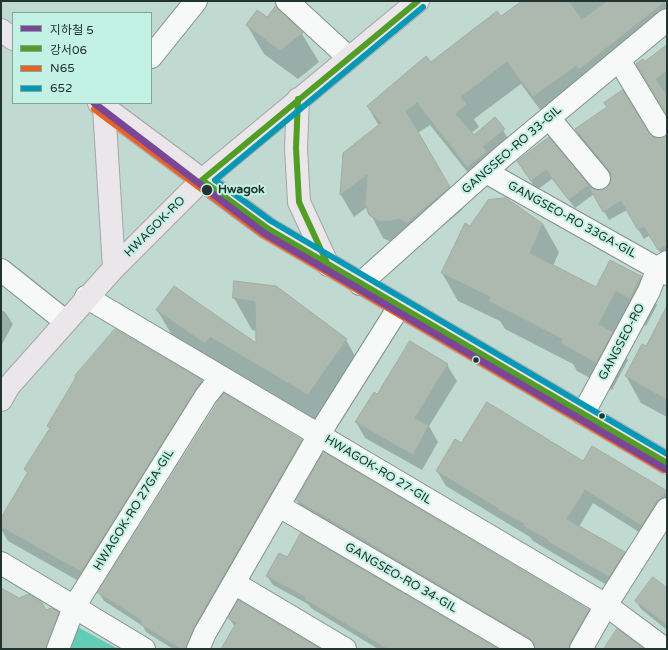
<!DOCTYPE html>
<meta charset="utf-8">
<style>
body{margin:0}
#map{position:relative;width:668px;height:650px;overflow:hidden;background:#c0dad2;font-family:"Varela Round","Noto Sans KR",sans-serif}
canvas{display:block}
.frame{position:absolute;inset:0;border:2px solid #22342f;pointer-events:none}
.legend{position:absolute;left:12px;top:12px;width:140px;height:92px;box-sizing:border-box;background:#c3f1e3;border:1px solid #83a59b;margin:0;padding:5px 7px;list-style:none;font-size:12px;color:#22342f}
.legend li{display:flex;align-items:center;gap:8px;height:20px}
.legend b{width:20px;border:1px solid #83a59b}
</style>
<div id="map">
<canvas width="668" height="650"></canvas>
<div class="frame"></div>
<ul class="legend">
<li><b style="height:5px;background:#794698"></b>지하철 5</li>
<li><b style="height:5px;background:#529d26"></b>강서06</li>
<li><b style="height:5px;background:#e86323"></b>N65</li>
<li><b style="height:5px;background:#0597b6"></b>652</li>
</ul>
</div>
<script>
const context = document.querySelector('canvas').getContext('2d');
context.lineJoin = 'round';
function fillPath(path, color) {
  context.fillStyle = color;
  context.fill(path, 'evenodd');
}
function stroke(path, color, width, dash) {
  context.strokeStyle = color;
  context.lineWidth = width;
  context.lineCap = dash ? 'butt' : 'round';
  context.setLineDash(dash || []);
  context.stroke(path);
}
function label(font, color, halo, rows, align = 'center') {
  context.font = font + ' "Varela Round",sans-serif';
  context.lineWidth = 4;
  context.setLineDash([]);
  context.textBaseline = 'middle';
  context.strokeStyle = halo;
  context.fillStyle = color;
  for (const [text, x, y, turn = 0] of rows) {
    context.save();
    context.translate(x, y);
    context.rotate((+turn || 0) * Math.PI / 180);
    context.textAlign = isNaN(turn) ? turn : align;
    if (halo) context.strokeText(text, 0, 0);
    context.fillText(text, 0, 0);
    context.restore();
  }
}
fillPath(new Path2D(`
 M76,626L118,649H67Z`), '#63ccb6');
fillPath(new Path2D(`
 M523,1H664L667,6V33L547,119L521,84L474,119L479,127L471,133L474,136L495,118L517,152L481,189L430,125L418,133L462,210L420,245L393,243L383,238L367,207L354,217L341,195L344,153L379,126L368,107Z
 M276,7L302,34L319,62L298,79L264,54L247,25L267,19Z
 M667,46V114L644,62Z
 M576,130L648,133L653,138L659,139L667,137V257L664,259L650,235L644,239L627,210L609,220L594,194L575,208L552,179L537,190L523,170L518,161L549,139L589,187L595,191H602L607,189L612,182V176L581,139Z
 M543,224L559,252L553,266L596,288L610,261L641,277L657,305L646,326L632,319L619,344L628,360L612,390L577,371L573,364L505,329L500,321L458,301L442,273L471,227Z
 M276,287L346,340L364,372L326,427L228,368L223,375L176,342L157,310L258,344L257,331L252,330L234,298Z
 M667,307V417L641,403L626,376L646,347Z
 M1,310L5,312L13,324L1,346Z
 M115,330L202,381L211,398L91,588L8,541L1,529V520L28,474L25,469L50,429L48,426Z
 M410,343L447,365L457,381L429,426L438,442L422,470L365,438L356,422L378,396Z
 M301,440L306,449L193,649H173L146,632L143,626L104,601L99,593Z
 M462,444L583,462L666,492L667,515L650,539L593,503L579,527L624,553L632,567L617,591L533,541L530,537L446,486L437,471Z
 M297,500L588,610L594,619L577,649H536L302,510Z
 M287,558L496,649H378L311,608L308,604L273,585L267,576Z
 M1,589L19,599L46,611L58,613L65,624L55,649H1Z
 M667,589V630L641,609L636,601Z
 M229,618L319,649H222L235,627Z`), '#0003');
const building = new Path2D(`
 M522,1H569L582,19L607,1H666L579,70L576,66L533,97L507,62L461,97L467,104L456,114L474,135L495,117L505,129L483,147L487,152L467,167L417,103L406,111L450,187L407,223L400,219L390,221H379L369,215L365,204L367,175L340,195L343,153L381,123L367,106L426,56L431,62L497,11L501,16Z
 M276,6L303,33L280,51L246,25L257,10L267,17Z
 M667,45V71L656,79L667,95V115L636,64L643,59L645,61Z
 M623,90L649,133L653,137L659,138L667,135V245L658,250L644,227L638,230L621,201L603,212L588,185L569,200L546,170L531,181L517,161L549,137L590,186L595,190H602L607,188L611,182V176L609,170L575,129L607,107L604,103Z
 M506,198L543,224L530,253L596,287L610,260L641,276L630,299L616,291L599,324L613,332L596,363L560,343L562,339L488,301L490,297L441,273L465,223L470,226L488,200Z
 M234,281L276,286L347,339L308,395L210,337L205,344L156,310L174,286L256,343L255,302L233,298Z
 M667,306V400L625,376L642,344L646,346Z
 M115,329L202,380L81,572L1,527V518L28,472L24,469L50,428L47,426L76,377L75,376Z
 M410,341L448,364L415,418L429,425L413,455L355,422L374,392L377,394Z
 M224,393L302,440L194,627L186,649H181L140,624L142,621L98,593Z
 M487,402L583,461L592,446L667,491L663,497L656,502L642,526L585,490L567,519L625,552L609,577L547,541L548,540L523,526L524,524L498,510L499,509L436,471L455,439L461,443Z
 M324,452L589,610L570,643L569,649H535L534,643L529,638L296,500Z
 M301,533L498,649H387L304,599L305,597L266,576L279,553L287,557Z
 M653,577L667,588V625L635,601Z
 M1,588L19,598L29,594L42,603L46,610L51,608L59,612L46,649H1Z
 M238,600L321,649H221L236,623L228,618Z
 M617,629L619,630L644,649H604Z`);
fillPath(building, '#adb9af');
stroke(building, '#a0ada2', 1);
const minor = new Path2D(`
 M287,1L349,58
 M151,57L196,1
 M619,60L659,126
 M549,118L599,178
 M486,172L667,274
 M1,270L65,321
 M360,284L502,157L667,20
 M86,297L606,605L665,649
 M583,414L649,291L658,268L667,262
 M279,506L523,649
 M1,563L144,649
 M234,583L345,649
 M58,649L74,607L206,396L221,377
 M198,649L205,633L326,423L399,307
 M581,649L606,605L667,509`);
const major = new Path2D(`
 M1,30L13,39
 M298,99L296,148L299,202L328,265
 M99,103L267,228L667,463
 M104,107L114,268
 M1,400L9,386L114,268L202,180L418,1`);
stroke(minor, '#80938d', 24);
stroke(major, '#a7a4a7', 24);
stroke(minor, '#f6f9f8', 22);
stroke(major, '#ebe6e9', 22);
stroke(new Path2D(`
 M418,1L202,180L267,228L667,463
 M298,99L296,148L299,202L328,265`), '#529d26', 6);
stroke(new Path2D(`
 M94,109L263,235L663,470`), '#e86323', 6);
stroke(new Path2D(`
 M423,7L215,180L271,221L667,454`), '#0597b6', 6);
stroke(new Path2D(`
 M94,103L264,233L667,470`), '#794698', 7);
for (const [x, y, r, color] of [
 [207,190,6,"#22342f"],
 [476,360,3.5,"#22342f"],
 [602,416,3.5,"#22342f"]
]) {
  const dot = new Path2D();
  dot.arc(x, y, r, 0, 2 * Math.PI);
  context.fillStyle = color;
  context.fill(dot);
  stroke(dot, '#c3f1e3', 1.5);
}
label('12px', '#22342f', '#c3f1e3', [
 ["GANGSEO-RO 33-GIL",512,150,-41],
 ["GANGSEO-RO 33GA-GIL",572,220,29],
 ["HWAGOK-RO",155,227,-45],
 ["GANGSEO-RO",622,342,-62],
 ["HWAGOK-RO 27-GIL",378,470,31],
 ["HWAGOK-RO 27GA-GIL",134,510,-58],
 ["GANGSEO-RO 34-GIL",401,578,30]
]);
label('bold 12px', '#22342f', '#c3f1e3', [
 ["Hwagok",218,190]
], 'left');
</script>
